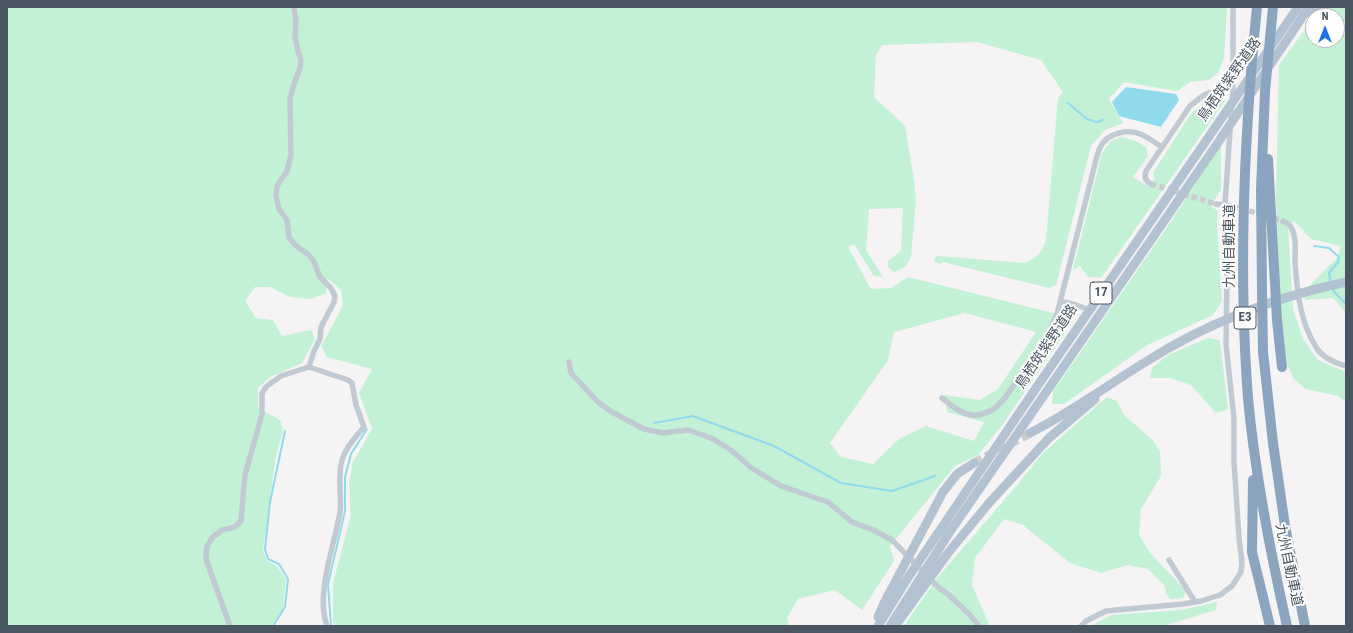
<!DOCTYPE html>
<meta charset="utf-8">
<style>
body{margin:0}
#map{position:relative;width:1353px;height:633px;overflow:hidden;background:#f5f3f3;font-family:"Roboto Condensed",sans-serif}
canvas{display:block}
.frame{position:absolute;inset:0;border:8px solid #4a5661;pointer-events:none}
.north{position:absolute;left:1305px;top:8px;width:40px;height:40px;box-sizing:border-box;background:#fff;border:1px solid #b7bbc0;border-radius:50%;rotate:0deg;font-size:11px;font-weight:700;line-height:16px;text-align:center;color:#4a5661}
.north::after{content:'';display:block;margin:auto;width:14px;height:18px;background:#1a73e8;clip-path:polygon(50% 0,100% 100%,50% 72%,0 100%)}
</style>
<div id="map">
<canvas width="1353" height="633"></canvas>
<div class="frame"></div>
<div class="north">N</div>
</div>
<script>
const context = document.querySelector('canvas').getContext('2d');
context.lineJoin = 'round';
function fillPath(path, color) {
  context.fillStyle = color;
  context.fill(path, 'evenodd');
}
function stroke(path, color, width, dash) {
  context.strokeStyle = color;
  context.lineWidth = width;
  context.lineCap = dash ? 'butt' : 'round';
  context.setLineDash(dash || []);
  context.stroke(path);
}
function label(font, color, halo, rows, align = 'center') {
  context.font = font + ' "Roboto Condensed","Noto Sans JP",sans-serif';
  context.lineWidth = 4;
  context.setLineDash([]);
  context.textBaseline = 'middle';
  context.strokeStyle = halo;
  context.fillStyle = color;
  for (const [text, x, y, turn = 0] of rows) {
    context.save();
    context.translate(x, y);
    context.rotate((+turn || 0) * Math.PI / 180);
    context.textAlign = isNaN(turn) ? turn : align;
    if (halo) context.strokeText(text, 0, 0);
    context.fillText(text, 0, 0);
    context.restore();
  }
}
fillPath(new Path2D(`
 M7,7H1227L1224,58L1218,73L1208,80L1190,82L1177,91L1124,82L1109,99L1123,123L1105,130L1091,146L1056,285L1049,288L943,262L940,264L935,262L934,259L937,256L1025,263C1038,257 1041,254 1046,240L1058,98L1063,92L1041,60L977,42L882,45L876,55L874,97L905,126L914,180L916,200L911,257L905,267L894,272L888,267V261L901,251L903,208L869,209L866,250L883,277L874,276L854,244L848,247L871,289L891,288L908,277L1065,316L1066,331L1003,424L978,455L955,466L890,546L894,561L862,610L835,590L798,599L787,618L789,626H335L333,622V583L351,515L349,484L353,462L372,429L359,393L372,369L327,357L321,346L343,306L341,290L327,278L326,293L311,299L290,297L270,287H255L245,301L256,318L273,320L282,336L311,330L315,339L302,363L270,377L258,388V408L280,420L283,431L276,455L263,550L267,561L277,566L286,579L283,609L271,626H7ZM965,313L1036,332L998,389L980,400L944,395L947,412L984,422L974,441L926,426L899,439L873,464L841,457L830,443L888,360L894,332Z
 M1322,7H1346V313L1333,298L1305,300L1304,291L1337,258L1341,246L1311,239L1294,221L1288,227L1293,309L1303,339L1318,360L1346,372V402L1338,396L1305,389L1293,378L1287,364L1281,313L1276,196L1279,65L1313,19V40H1337V16H1315Z
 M1220,96L1225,101L1101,278L1088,277L1080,266L1073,270L1102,153L1111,141L1122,137L1136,141L1146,147L1148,156L1133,177L1148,186L1155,180L1153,173L1192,112L1210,99Z
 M1221,145V189L1211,206L1218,211L1217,225L1222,301L1213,315L1147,345L1064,404H1052L1053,392L1170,223Z
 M1208,338L1220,340L1228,409L1216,413L1191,385L1170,378H1150L1152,368L1168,355Z
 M1107,397L1117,401L1125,416L1153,440L1160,452L1161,476L1141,509L1139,535L1151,554L1186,591L1183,598L1170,599L1166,593L1165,586L1148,569L1128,565L1101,573L1070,563L1023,525L1004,519L975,558L972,585L990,626H904L938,577L1018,484L1043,453Z
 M1217,602L1216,610L1163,626H1091L1111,615L1181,610Z`), '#c3f1d5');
fillPath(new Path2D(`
 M1126,87L1176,94L1179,100L1161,127L1119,116L1112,102Z`), '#90daee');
stroke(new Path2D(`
 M1068,103L1087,119L1097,122L1103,120
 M1314,246L1329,248L1339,257L1338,262L1329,273L1331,282
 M1333,288L1334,292L1346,304
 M654,423L693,416L774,446L841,483L892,491L935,476
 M273,626L285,607L288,579L279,564L268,559L265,549L270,502L285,431
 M331,626L328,584L345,511V477L351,454L367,429`), '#90daee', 2);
stroke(new Path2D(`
 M1151,184L1216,204
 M1233,206L1283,221`), '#caccce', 5.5, [5.5, 3]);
stroke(new Path2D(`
 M974,463L1030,433`), '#caccce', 9, [9, 4.5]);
stroke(new Path2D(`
 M294,7L296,22L295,37L298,51L301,60L300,68L293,87L290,99L291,155L287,171L277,186L276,196L279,209L287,220L289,237L295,245L309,255L314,262L320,277L331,288L335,296L334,302L321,327L320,339L314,351L309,367
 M1151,184C1145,180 1144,178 1146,171L1190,106L1204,95L1219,89L1233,88
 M1216,204L1233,206
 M1283,221C1285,222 1289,224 1290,226C1297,235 1295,251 1295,262C1297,291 1300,322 1316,347C1322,357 1335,363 1346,366
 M1060,301L1076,305L1090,310
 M569,362L571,373L598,402L612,412L644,429L663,433L688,430L711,438L731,450L750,467L781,486L828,502L852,522L873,530L892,540L939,588L949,595L970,615L979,626
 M942,398C951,405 960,413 971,415C977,416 986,413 992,410C1002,404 1009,392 1016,382C1031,361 1047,339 1057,314L1097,156C1098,152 1100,147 1102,144C1110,133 1127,129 1140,134C1148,137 1155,143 1162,147
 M1169,560L1195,602
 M230,626L206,559L207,546L213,537L222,530L235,527L241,521L245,475L262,414V393L267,386L281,376L309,367L348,380L352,383L356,405L364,427C355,438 346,447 342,460C337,477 342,495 340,512C335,544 315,594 327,626
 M1081,626L1086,621L1106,611L1183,604L1201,601L1220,595L1232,586L1241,572L1242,563L1239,538L1234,462V419L1226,344L1227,272L1225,241V204L1233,88V7`), '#c1cad2', 5.5);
stroke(new Path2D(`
 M1304,14L1316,9L1318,7
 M1030,433C1071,412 1108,385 1147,361C1207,323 1276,297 1346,282
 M878,617L884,603L943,492L957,474L974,463
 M898,622L948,553L989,503L1049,438L1095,399
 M878,626L909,576L1032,394L1298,7
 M890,626L949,533L1213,150L1309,7`), '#b3c2d1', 9);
stroke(new Path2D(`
 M1257,7C1244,136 1238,268 1248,398C1255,475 1270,551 1287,626
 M1273,7L1265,91L1261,190L1262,292L1263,352L1273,443L1285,526L1305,626
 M1268,159L1277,320L1282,367
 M1253,480L1252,552L1270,626`), '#8ba5c1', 10);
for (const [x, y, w] of [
 [1101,293,22],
 [1245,318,22]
]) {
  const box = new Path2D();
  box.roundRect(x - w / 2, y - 11, w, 22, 3);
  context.fillStyle = '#fff';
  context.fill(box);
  stroke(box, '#4a5661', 1);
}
label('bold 13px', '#4a5661', null, [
 ["17",1101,293],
 ["E3",1245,318]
]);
label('14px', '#4a5661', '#fff', [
 ["鳥栖筑紫野道路",1230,80,-55],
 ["九州自動車道",1230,246,-90],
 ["鳥栖筑紫野道路",1047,347,-56],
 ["九州自動車道",1288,565,78]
]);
</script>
